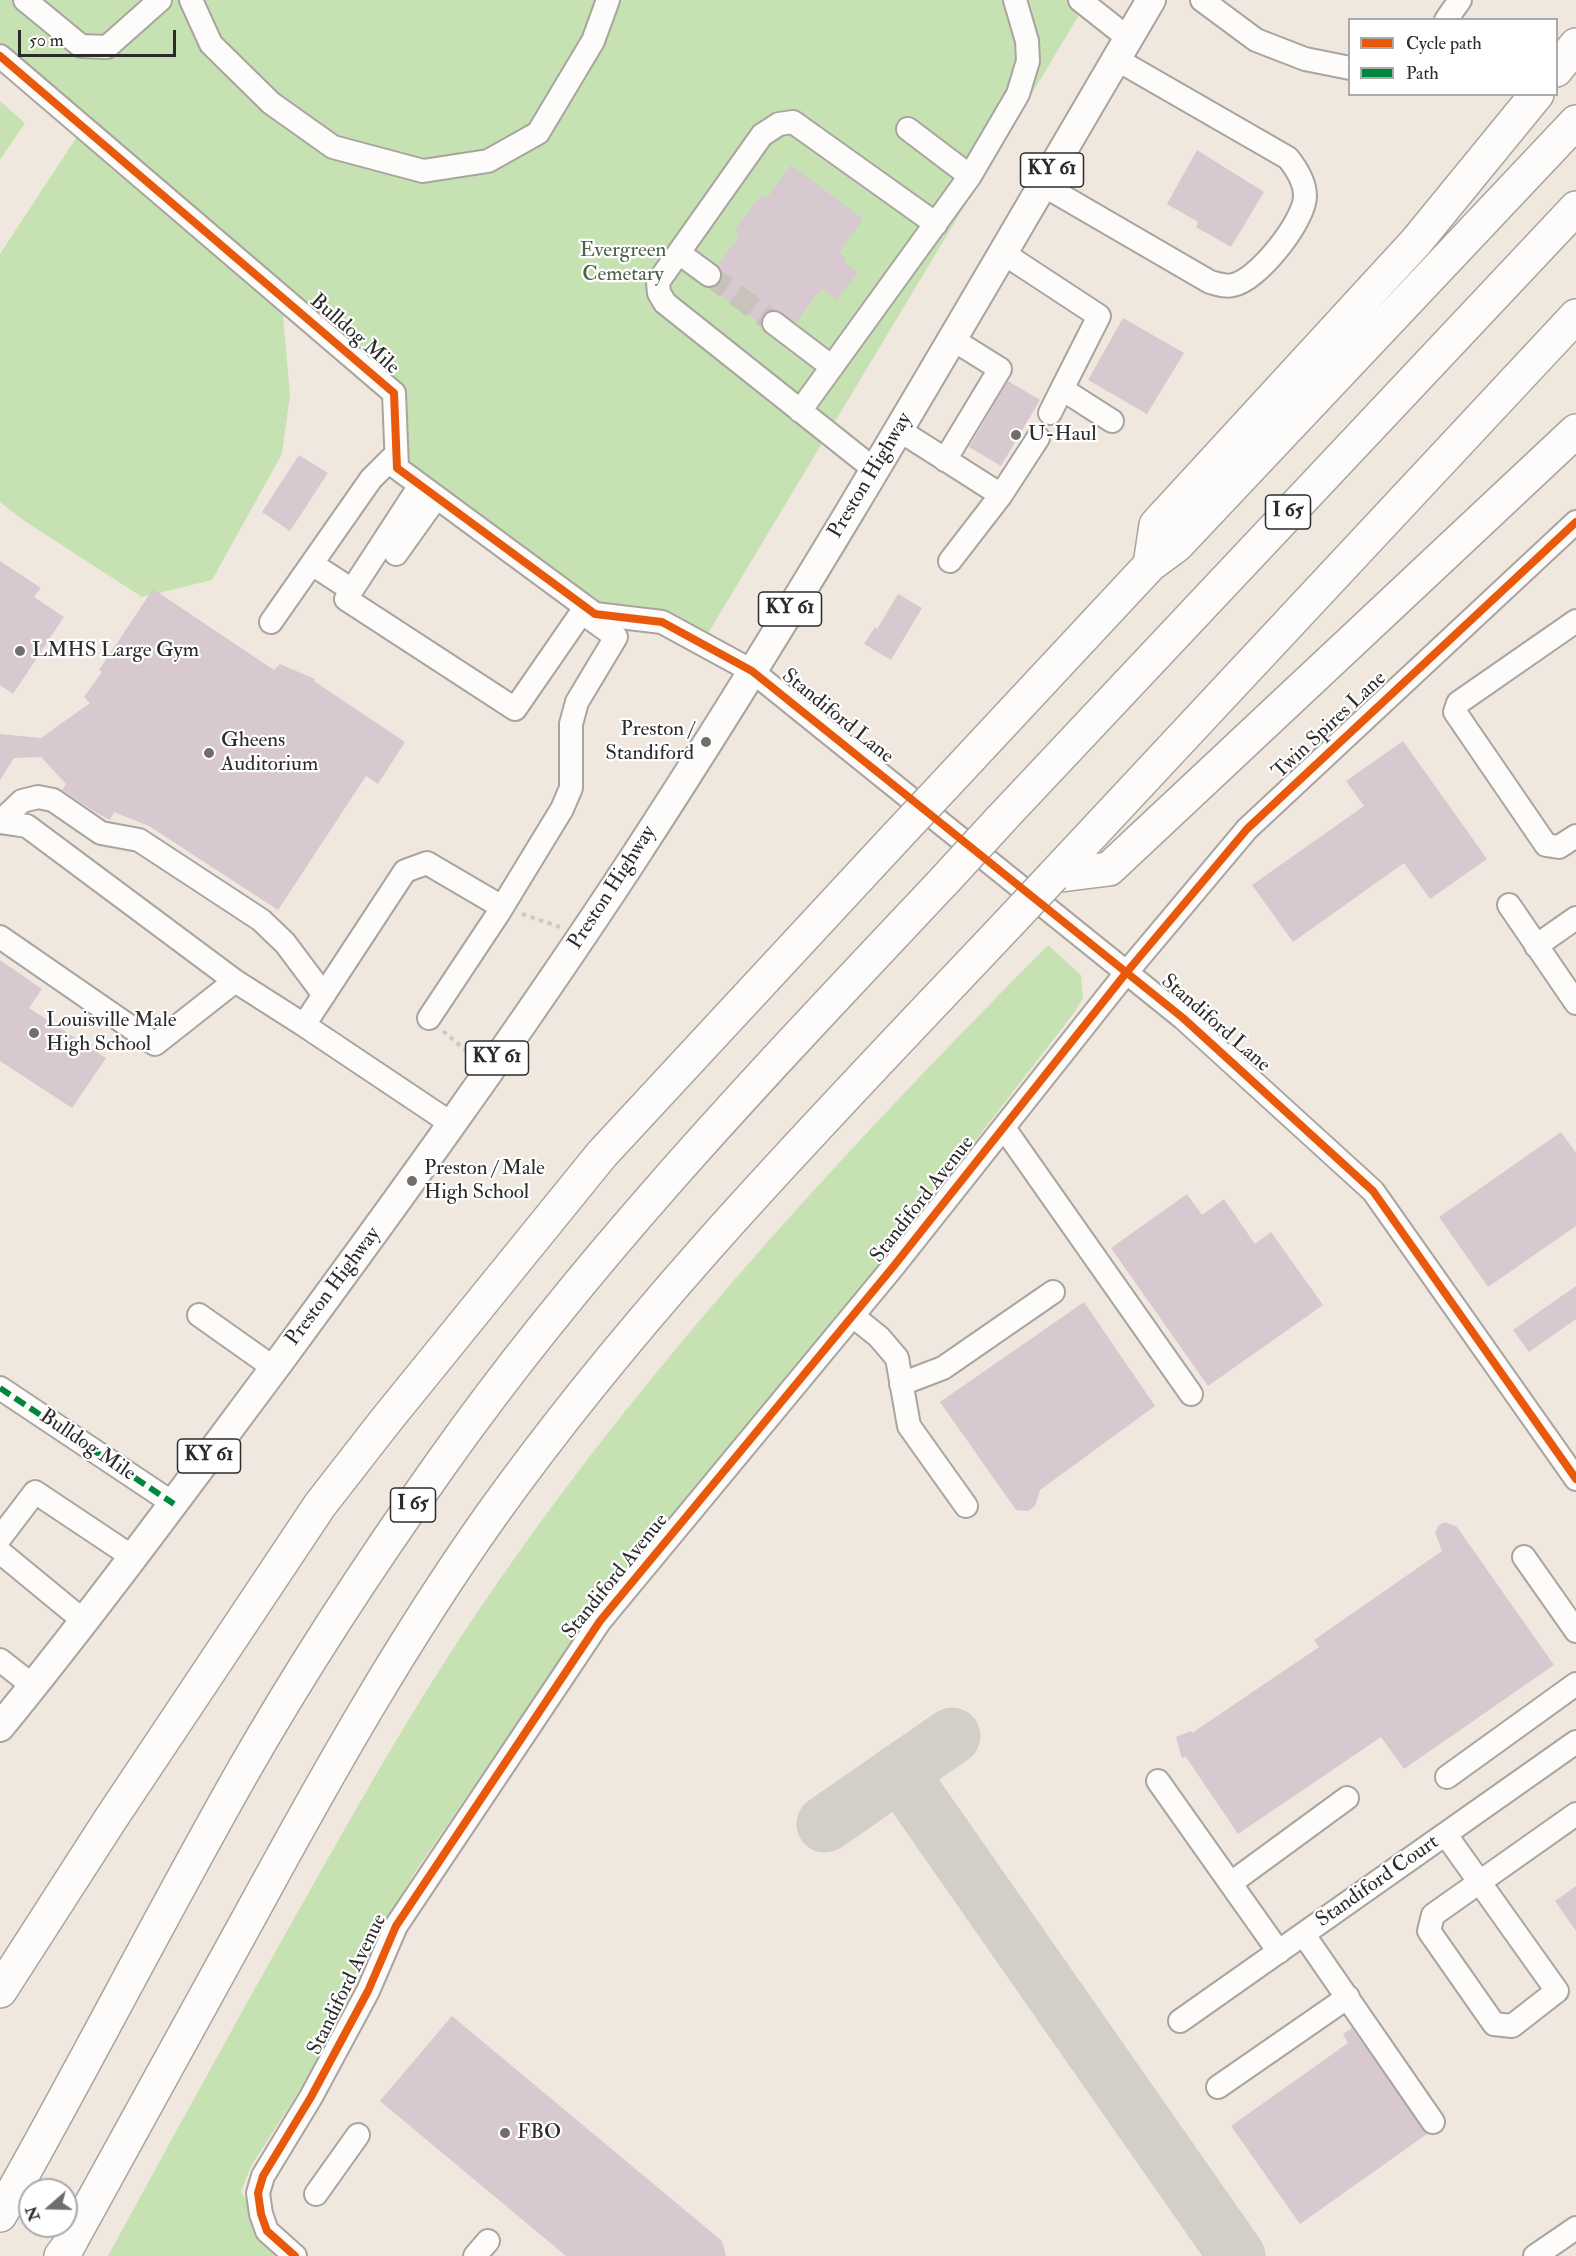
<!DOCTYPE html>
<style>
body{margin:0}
#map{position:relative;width:1576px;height:2256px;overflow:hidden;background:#f0e8de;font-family:"IM FELL Double Pica",serif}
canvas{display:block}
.legend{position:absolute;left:1348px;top:18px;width:210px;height:78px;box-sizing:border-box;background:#fff;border:2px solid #aaa;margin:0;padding:8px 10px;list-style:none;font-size:18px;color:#2b2b2b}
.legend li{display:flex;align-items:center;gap:12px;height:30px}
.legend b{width:30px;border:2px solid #aaa}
.north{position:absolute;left:18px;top:2178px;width:60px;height:60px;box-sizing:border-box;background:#fff;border:2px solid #aaa;border-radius:50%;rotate:250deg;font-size:16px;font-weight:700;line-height:24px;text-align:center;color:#2b2b2b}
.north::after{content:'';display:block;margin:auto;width:21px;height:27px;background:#706d6a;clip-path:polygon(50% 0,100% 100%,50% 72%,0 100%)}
.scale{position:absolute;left:18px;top:30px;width:158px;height:27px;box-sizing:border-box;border:3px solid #2b2b2b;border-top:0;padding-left:8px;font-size:18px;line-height:21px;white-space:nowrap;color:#2b2b2b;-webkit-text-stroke:4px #fff;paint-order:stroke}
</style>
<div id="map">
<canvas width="1576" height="2256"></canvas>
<ul class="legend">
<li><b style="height:8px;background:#e8590c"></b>Cycle path</li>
<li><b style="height:8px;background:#00873e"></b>Path</li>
</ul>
<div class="north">N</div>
<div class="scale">50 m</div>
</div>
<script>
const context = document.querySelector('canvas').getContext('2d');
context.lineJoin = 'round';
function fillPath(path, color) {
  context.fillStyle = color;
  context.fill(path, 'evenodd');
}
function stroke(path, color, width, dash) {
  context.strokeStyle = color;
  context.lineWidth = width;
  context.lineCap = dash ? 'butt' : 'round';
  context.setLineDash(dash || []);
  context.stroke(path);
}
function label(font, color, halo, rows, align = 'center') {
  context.font = font + ' "IM FELL Double Pica",serif';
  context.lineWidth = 4.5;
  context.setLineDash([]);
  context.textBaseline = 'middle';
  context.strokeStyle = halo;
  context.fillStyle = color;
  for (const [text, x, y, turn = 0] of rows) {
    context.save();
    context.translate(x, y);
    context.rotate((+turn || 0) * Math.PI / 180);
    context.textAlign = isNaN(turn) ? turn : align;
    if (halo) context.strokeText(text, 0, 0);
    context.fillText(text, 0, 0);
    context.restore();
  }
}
fillPath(new Path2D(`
 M0,0H1088L701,645L595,614L397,468L394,393L0,54Z
 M0,101L25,123L0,160Z
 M78,135L282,303L290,395L282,454L212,580L142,597L23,520L0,502V254Z
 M1048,945L1081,975L1083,998L1074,1013L889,1252L674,1515L564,1654L415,1872L374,1944L319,2061L251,2166L241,2192L288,2256H108C176,2132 243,2008 313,1885C372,1780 431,1677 500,1579C660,1349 852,1143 1048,945Z`), '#c6e2b3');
stroke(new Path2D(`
 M899,1772L1237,2256
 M825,1824L952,1736`), '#d2cec8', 57);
fillPath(new Path2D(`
 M1197,150L1264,192L1231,247L1196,227L1198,222L1167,204Z
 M791,165L863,219L839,252L846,258L843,261L858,272L837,300L823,289L820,293L818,292L796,323L775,310L764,314L761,324L712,288L719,283L722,277L718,265L740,235L734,231L761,195L766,199Z
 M1123,318L1184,353L1147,414L1088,380Z
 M1008,381L1040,400L1001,466L969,447Z
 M299,455L328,473L290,531L262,512Z
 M0,561L41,588L34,597L64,617L13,694L0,685Z
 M153,589L274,670L280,664L315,679L314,681L405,742L378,784L366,776L278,910L149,826L114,812L110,820L95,812L62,790L66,784L41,757L14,758L0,780V734L41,738L90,703L84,697L102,672L99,670Z
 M898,594L922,608L891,660L864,644L875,627L877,629Z
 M1403,741L1487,859L1430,899L1404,863L1293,942L1252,885L1364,806L1346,781Z
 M0,960L42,989L29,1008L106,1058L72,1108L0,1061Z
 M1561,1132L1576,1153V1226L1488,1287L1439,1217Z
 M1187,1194L1202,1215L1224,1199L1255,1244L1271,1232L1323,1305L1208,1386L1111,1248Z
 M1576,1286V1319L1529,1352L1513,1330Z
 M1084,1302L1155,1406L1040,1490L1035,1506L1028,1511L1016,1510L940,1402Z
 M1445,1522L1457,1527L1554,1665L1404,1769L1381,1737L1238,1834L1186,1757L1182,1758L1176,1737L1191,1731L1192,1733L1319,1647L1314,1640L1442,1551L1435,1533L1438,1526Z
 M1576,1886V1931L1555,1901Z
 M452,2016L722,2241L726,2256H566L380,2101Z
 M1352,2028L1427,2134L1300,2224L1231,2126L1348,2043L1343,2034Z`), '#d7c9cf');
stroke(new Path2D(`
 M709,275L774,323`), '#c9c2ba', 22, [22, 11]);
const minor = new Path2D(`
 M25,0L81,46L107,47L160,0
 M191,0L211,44L271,103L333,147L423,171L488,161L538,133L593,41L608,0
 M1080,0L1128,38
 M1202,0L1256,40L1305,59L1350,68
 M1446,20L1460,0
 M0,56L394,393L397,468L595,614L662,622L752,671L1183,1018L1373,1191L1576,1479
 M908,129L970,176
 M1043,185L1210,282C1218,284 1226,287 1233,285C1257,281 1305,221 1305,196C1305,183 1296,168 1288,158L1116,59
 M679,253L709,275
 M1003,253L1099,316L1062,389L1112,421
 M774,323L832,367
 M800,411L970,176L1018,94L1028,61L1027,41L1015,0
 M1050,413L1062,389
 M899,430L1001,495L1038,438
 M945,460L1000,369L952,339
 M875,470L665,303L659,293L658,282L762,135L779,124L793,122L936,224
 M415,493L346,599L515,709L582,612
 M396,554L431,505
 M950,561L1001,495
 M312,564L352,590
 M1576,621L1458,703L1455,712L1546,845L1559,847L1576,836
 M271,622L371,479L394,456
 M1,821L22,801L38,797L53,800L101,833L139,840L261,920L285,943L324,995
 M0,822L27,826L235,981L304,1025
 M1509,905L1576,1003
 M0,937L155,1044L235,981
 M1536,946L1576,918
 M429,1018L498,914L562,809L571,788V724L577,702L616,637L583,613
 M452,1124L304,1025L405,871L427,863L502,907
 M1004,1128L1191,1394
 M199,1315L274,1368
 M853,1316L879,1337L897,1358L909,1426L966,1506
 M901,1384L943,1368L1053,1292
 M0,1388L174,1504
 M0,1538L35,1492L134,1558
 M0,1552L85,1622
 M1524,1557L1576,1631
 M0,1660L33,1686
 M1447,1777L1576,1684
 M1158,1781L1279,1952
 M1446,1835L1557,1991L1512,2026L1494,2024L1429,1931L1433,1915L1576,1814
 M1231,1883L1347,1798
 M1304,1935L1433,2122
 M1180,2021L1576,1742
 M1218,2087L1348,1997
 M316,2194L358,2135
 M295,2256L267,2231L261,2214L258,2193L263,2176L311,2097L368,1991L396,1926L600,1621L893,1267L1126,973L1247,829L1576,522
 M475,2256L488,2241
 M1535,2256L1576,2228`);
const major = new Path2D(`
 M0,1727C97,1608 187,1485 279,1362C399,1199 517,1036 628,867C813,584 980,291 1151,0`);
const highway = new Path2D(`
 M1556,70L1576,45
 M1150,565L1156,525L1416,242L1537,94
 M943,787L1150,565L1177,545L1576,122
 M1002,818L1576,208
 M1053,876L1576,316
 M1053,876L1109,869L1576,431
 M0,1991L110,1820L320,1505L387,1419L602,1154L897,836
 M0,2215C83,2069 159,1919 242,1773C303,1666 372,1561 443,1461C592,1251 769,1067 945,880
 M61,2256L67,2248C130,2133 193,2018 257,1903C329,1771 403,1640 490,1517C643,1302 828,1115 1008,924`);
stroke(minor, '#a8a49f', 26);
stroke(major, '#a8a49f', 32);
stroke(highway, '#a8a49f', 36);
stroke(new Path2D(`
 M522,914L560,927
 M443,1031L471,1055`), '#cbcac8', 4, [4.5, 4.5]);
stroke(minor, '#fdfcfa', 22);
stroke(major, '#fdfcfa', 28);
stroke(highway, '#fdfcfa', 33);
const highwayBridge = new Path2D(`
 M897,836L943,787
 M945,880L1002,818
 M1008,924L1053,876`);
stroke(highwayBridge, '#a8a49f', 36, []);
stroke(highwayBridge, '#fdfcfa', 33);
stroke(new Path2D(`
 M0,1388L174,1504`), '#00873e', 6, [12, 6]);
stroke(new Path2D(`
 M0,56L394,393L397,468L595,614L662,622L752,671L1183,1018L1373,1191L1576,1479
 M295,2256L267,2231L261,2214L258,2193L263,2176L311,2097L368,1991L396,1926L600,1621L893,1267L1126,973L1247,829L1576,522`), '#e8590c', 8);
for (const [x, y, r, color] of [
 [1016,435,6,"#706d6a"],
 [20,651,6,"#706d6a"],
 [706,742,6,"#706d6a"],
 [209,753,6,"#706d6a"],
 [34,1033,6,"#706d6a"],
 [412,1181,6,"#706d6a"],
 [505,2133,6,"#706d6a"]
]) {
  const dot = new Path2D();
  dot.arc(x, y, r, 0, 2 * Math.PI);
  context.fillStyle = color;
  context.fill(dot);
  stroke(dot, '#fff', 2);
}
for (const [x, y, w] of [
 [1052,170,63],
 [1288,512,45],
 [790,609,63],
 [497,1058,63],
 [209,1456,63],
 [413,1505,45]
]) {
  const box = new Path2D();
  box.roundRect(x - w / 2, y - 17, w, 34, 4.5);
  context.fillStyle = '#fff';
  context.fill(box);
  stroke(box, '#2b2b2b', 1.5);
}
label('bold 20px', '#2b2b2b', null, [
 ["KY 61",1052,170],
 ["I 65",1288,512],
 ["KY 61",790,609],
 ["KY 61",497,1058],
 ["KY 61",209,1456],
 ["I 65",413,1505]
]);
label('21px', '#4f6049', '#fff', [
 ["Evergreen",623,251],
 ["Cemetary",623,275]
]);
label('21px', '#2b2b2b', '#fff', [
 ["Bulldog Mile",354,335,41],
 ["Preston Highway",871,476,-59],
 ["Standiford Lane",837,717,39],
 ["Twin Spires Lane",1330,726,-43],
 ["Preston Highway",613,888,-57],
 ["Standiford Lane",1215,1024,41],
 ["Standiford Avenue",923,1200,-52],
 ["Preston Highway",334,1287,-53],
 ["Bulldog Mile",87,1446,34],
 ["Standiford Avenue",616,1577,-51],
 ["Standiford Court",1378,1882,-35],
 ["Standiford Avenue",348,1985,-64]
]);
label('21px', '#2b2b2b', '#fff', [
 ["U-Haul",1028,435],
 ["LMHS Large Gym",32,651],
 ["Preston /",694,730,"right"],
 ["Standiford",694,754,"right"],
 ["Gheens",221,741],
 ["Auditorium",221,765],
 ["Louisville Male",46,1021],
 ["High School",46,1045],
 ["Preston / Male",424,1169],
 ["High School",424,1193],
 ["FBO",517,2133]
], 'left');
</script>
